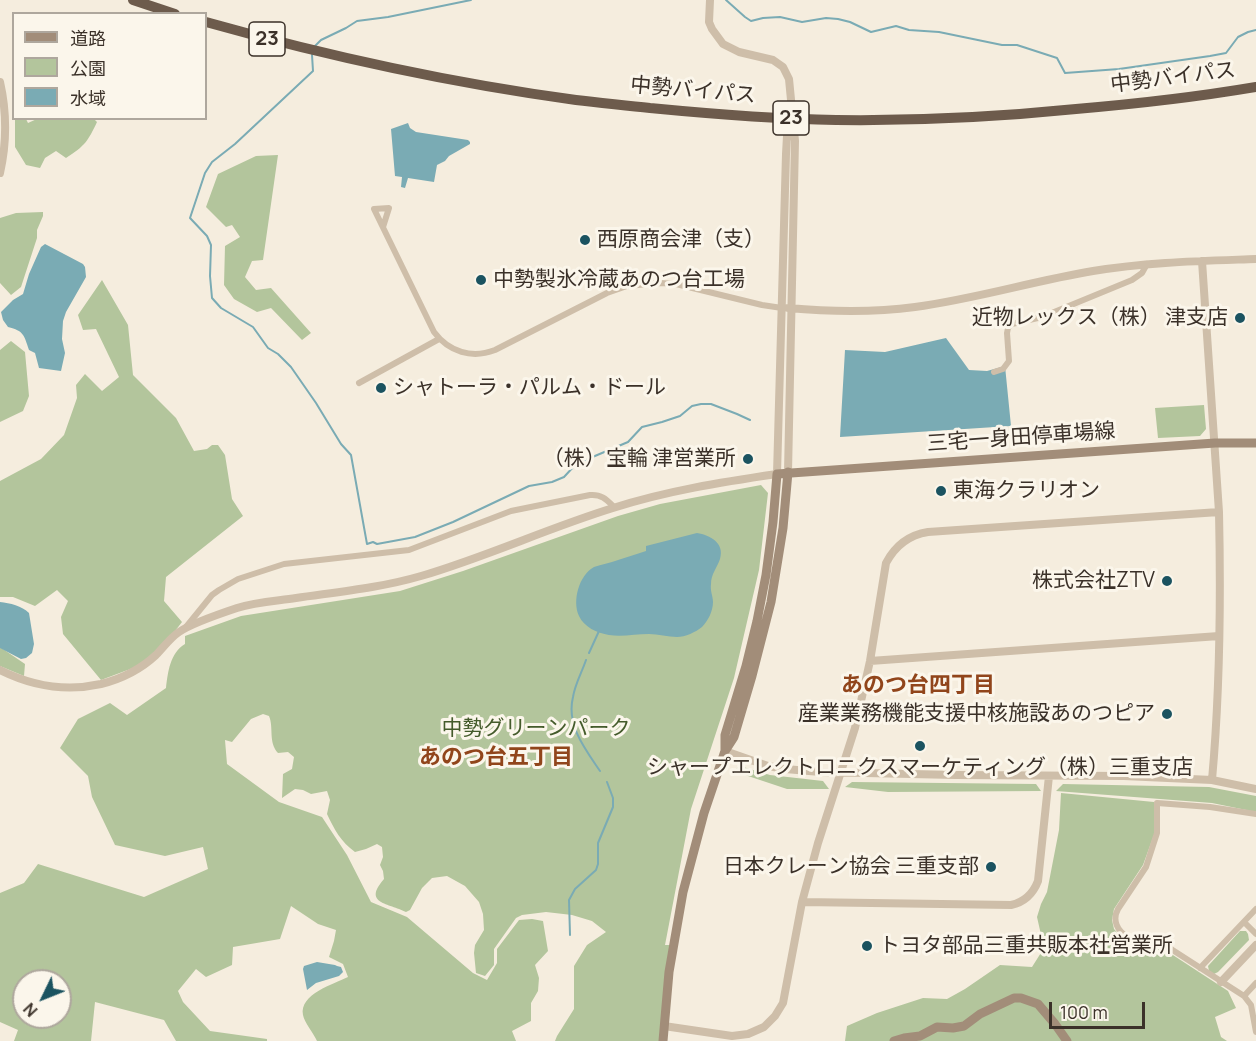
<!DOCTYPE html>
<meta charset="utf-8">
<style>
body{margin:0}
#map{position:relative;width:1256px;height:1041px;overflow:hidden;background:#f5edde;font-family:Manrope,"Noto Sans JP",sans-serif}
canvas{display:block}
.legend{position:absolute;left:12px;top:12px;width:195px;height:108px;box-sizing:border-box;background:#fbf6eb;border:2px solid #aea79d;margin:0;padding:8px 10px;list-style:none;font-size:18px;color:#3b3129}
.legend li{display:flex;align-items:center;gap:12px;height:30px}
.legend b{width:30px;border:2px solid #aea79d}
.north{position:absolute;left:12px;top:969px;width:60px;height:60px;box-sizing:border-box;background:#fbf6eb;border:2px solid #aea79d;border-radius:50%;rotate:227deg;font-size:16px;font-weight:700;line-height:24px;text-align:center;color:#3b3129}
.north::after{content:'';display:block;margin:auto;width:21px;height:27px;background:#1b5360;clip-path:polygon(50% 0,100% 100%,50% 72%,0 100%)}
.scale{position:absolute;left:1049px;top:1002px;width:96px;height:27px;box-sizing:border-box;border:3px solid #3b3129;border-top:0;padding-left:8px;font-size:18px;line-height:21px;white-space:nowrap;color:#3b3129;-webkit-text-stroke:4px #fbf6eb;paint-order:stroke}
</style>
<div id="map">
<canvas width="1256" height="1041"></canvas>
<ul class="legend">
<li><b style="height:8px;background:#a28d79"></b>道路</li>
<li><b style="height:16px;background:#b3c59c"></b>公園</li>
<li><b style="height:16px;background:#7aabb4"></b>水域</li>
</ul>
<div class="north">N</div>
<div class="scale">100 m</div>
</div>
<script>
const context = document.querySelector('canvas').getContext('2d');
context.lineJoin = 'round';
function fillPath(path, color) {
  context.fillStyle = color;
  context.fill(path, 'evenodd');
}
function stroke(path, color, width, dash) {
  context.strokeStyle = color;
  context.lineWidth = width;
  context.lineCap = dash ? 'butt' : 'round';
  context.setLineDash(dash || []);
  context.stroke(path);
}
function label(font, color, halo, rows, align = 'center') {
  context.font = font + ' Manrope,"Noto Sans JP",sans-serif';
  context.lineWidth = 6;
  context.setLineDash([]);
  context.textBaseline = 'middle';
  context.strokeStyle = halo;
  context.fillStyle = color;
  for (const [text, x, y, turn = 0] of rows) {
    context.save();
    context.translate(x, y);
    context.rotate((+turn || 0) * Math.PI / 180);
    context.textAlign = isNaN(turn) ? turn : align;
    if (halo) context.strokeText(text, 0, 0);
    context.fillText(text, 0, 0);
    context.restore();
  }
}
fillPath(new Path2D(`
 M39,118L94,119L97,122C88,141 85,146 66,158L56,151L45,158L40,168L26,165L15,147V119H26L28,123Z
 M278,155L263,260L252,261L245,277L256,290L271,288L311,333L302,340L271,308L257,312L234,299L224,285L225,246L240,237L232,225L226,227L206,207L218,174L256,156Z
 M43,212V216L37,230V238L21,287L11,295L0,283V218L16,213Z
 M102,280L128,325L133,375L176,418L194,451L207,449L212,445H218L225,455L232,499L243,516L166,577L164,601L182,622L158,653L133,668L101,680L63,634L61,617L68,601L57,590L35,606L13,597H0V481L41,459L64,435L77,398L76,385L85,374L102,391L119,377L96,329L83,330L78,315Z
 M11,341L25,352L29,396L23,411L0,422V350Z
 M1204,405L1206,429L1200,436L1158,438L1155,408Z
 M761,485L768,493L759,570L734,678L691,809L665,945H670L659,1041H555L557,1036L574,1009V966L587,945L606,932L592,921L572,915L546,912L522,915L516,918L494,949V965L485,976L476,973L474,953L475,945L484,930L483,914L479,902L465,886L447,876L432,878L422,888L410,910L406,912C389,903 362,904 384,879L383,871L380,865L383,857L382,847L377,844L366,849L355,852C341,842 334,829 327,814L330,800L327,791L311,794L303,790L295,789L282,798L283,774L292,769L294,757L288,752L278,753C268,742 274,728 269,716L263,714L251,719L232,742L225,740L227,764L279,802L322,817L347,855L371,902L407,917L473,973L487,980L497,963V949L519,920L532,919L543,921L548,951L535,965L539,978L538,991L531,1003V1021L512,1031L516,1041H317C314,1034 304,1022 303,1015C299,994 334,984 348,977L343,964L329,957L334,941L336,930L318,924L291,906L280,939L233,947L232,965L206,977L196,969L178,991L183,1002L210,1031L267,1039V1041H176L164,1020L95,1002L91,1041H14L18,1030L0,1022V893L24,883L38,864L144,897L208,869L203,847L165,856L115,845L92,797L88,776L60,748L78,719L110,703L127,715L166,688C168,672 170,653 185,644V636L241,616L400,591L463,571L618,516L660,504ZM24,981H60V1017H24Z
 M0,647L25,664L24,676L0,666Z
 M740,766L770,775L823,781L829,789H787L745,775L734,770Z
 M852,782L1036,784L1041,791L888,792L845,787Z
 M1063,784L1209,787L1256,796V812L1212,803L1056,791Z
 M1061,793L1154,802L1155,832L1143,865L1114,909L1112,920L1114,929L1123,939L1128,941L1156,944L1228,991L1236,1008L1215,1017L1221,1037L1227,1041H845L847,1026L877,1013L923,998L947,999L965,989L1000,965L1032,967L1044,948L1037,917L1041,904L1047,892L1059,830Z
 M1240,931H1246L1248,934L1249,940L1218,972L1214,974L1209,971L1208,966Z`), '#b3c59c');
fillPath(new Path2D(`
 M408,123L410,128L416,132L468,140L470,142V144L449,156L445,161L437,165L434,182L408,178L405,188L401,187L402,177L395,176L391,129Z
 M45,244L83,264L85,267L86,277L66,312L63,321L62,339L65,353L61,371L39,368L35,353L29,350C24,335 24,331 8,327L3,320L1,312L13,300L23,294L29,274L41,247Z
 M946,338L969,370L987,371L1005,366L1011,426L840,437L845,350L885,352Z
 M697,533C710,535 725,543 720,559C717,568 711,574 711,584C710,591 713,596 713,602C713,611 708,621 702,627C696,632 685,637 677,637C668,637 658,634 649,634C636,634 622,637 609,635C597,633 584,627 579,616C572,601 579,575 594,567C599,565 606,564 612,562C623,558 635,555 646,551V546Z
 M0,602C10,603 22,606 29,613L34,644L32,653L26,658L21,659L0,648Z
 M317,962L335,965L337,966L341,967L343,972L339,976L316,983L307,990L303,969L304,966Z`), '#7aabb4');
stroke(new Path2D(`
 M726,0L745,17L751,21L763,18L780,17L802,22L826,18L838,19L850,22L871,32L896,26L909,30L939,32L1002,45H1017L1057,58L1065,73L1119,69L1210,56L1226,53L1238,37L1248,32L1256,30
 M314,47L321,40L346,28L357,21L388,17L471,0
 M312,55L313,71L235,144L212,162L205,173L190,218L207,236L211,245L210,276L212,298L221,308L253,327L268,348L278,354L291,367L316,403L341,444L351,455L367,544L373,542L377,544L415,537L453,522L529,486L552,482L564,477L576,464L628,442L642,427L662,422L680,416L692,406L701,404H711L737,414L750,420
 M589,653L599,631
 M586,660C582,672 575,684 573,697C566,725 585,749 600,771
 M570,935L569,900L575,889L596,870L598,864V843L613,807V798L607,782`), '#7aabb4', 2);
stroke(new Path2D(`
 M383,227L389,208L374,209L434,332C449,352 472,359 495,350L607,293L627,286L660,283L676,284L762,305L782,308
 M994,372L1003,369L1009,361L1007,333L1008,328L1012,324L1042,317L1132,280L1142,273L1147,264
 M359,383L439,339
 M186,627L212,595L219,590L238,579L284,564L409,550L511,511L590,495C602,494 607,500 614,507
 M1256,814L1210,807L1157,803V833L1146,867L1118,909C1112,920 1117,931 1128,937L1157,940L1244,996L1251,1005L1256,1032
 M1244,922L1256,934
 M1200,968L1256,909
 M1244,996L1256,983`), '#cebea9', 6);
stroke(new Path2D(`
 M710,0L709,22L712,29L723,44L739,52L773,60L783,67L789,79L795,141L788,472
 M0,82C7,113 7,142 0,173
 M1202,261L1219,512
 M788,308C832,312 871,313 915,307C975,299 1033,281 1093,271C1147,262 1201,261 1256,259
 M870,661L1219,636
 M0,670C32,686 65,692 101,684C121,679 141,669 156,655C164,647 170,638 179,632C192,623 222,613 237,608C256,602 276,601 296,598C337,592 380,588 421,576C486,557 548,528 613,508C666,491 722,482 777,474L786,154L787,136L792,118
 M725,751L768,766L785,769L821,772L955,775L1124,776L1212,780L1256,789
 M802,902L1011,905C1025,902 1033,894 1038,881L1049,776
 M1221,982L1256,945
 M664,1026L732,1036L748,1034L764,1027L775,1016L783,1003L802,902L818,843L855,728L870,661L886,563C895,546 909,535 928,532L1219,512C1221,602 1220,691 1212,780`), '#cebea9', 8);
stroke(new Path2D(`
 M725,751V735L746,666L757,621L766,575L773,522L777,474L1215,443H1256
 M663,1041L669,972L683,892L704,813L725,751L734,737L752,676L771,602L783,528L788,472
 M894,1041L904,1038L920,1036L937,1027L953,1028L964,1026L980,1014L1014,998H1021L1038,1004L1055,1024L1067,1041`), '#a28d79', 9);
stroke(new Path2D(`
 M133,0L175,14
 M206,22C327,56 451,83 576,100C600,103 625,105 650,108C712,114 774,119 836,120C916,121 997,117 1076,109C1136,104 1197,97 1256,87`), '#6d5b4c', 10);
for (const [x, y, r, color] of [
 [585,240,6,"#1b5360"],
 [481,280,6,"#1b5360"],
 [1240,318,6,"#1b5360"],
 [381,388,6,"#1b5360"],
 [748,459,6,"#1b5360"],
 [941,491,6,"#1b5360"],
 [1167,581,6,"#1b5360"],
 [1167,714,6,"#1b5360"],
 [920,746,6,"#1b5360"],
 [991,867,6,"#1b5360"],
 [867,946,6,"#1b5360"]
]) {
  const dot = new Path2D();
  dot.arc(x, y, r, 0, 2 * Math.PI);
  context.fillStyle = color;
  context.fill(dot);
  stroke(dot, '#fbf6eb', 2);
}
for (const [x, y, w] of [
 [267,39,36],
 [791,118,36]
]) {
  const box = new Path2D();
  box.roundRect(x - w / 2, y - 17, w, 34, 4.5);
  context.fillStyle = '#fbf6eb';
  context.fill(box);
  stroke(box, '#3b3129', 1.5);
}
label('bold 20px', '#3b3129', null, [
 ["23",267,39],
 ["23",791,118]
]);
label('21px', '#3b3129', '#fbf6eb', [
 ["中勢バイパス",1173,78,-7],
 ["中勢バイパス",693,91,5],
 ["三宅一身田停車場線",1021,438,-4]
]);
label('21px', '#3b3129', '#fbf6eb', [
 ["西原商会津（支）",597,240],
 ["中勢製氷冷蔵あのつ台工場",493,280],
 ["近物レックス（株） 津支店",1228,318,"right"],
 ["シャトーラ・パルム・ドール",393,388],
 ["（株）宝輪 津営業所",736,459,"right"],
 ["東海クラリオン",953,491],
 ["株式会社ZTV",1155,581,"right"],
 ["産業業務機能支援中核施設あのつピア",1155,714,"right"],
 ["シャープエレクトロニクスマーケティング（株）三重支店",920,768,"center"],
 ["日本クレーン協会 三重支部",979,867,"right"],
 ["トヨタ部品三重共販本社営業所",879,946]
], 'left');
label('21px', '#445b2b', '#fbf6eb', [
 ["中勢グリーンパーク",536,729]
]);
label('bold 22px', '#91451b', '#fbf6eb', [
 ["あのつ台四丁目",918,686],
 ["あのつ台五丁目",496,758]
]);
</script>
